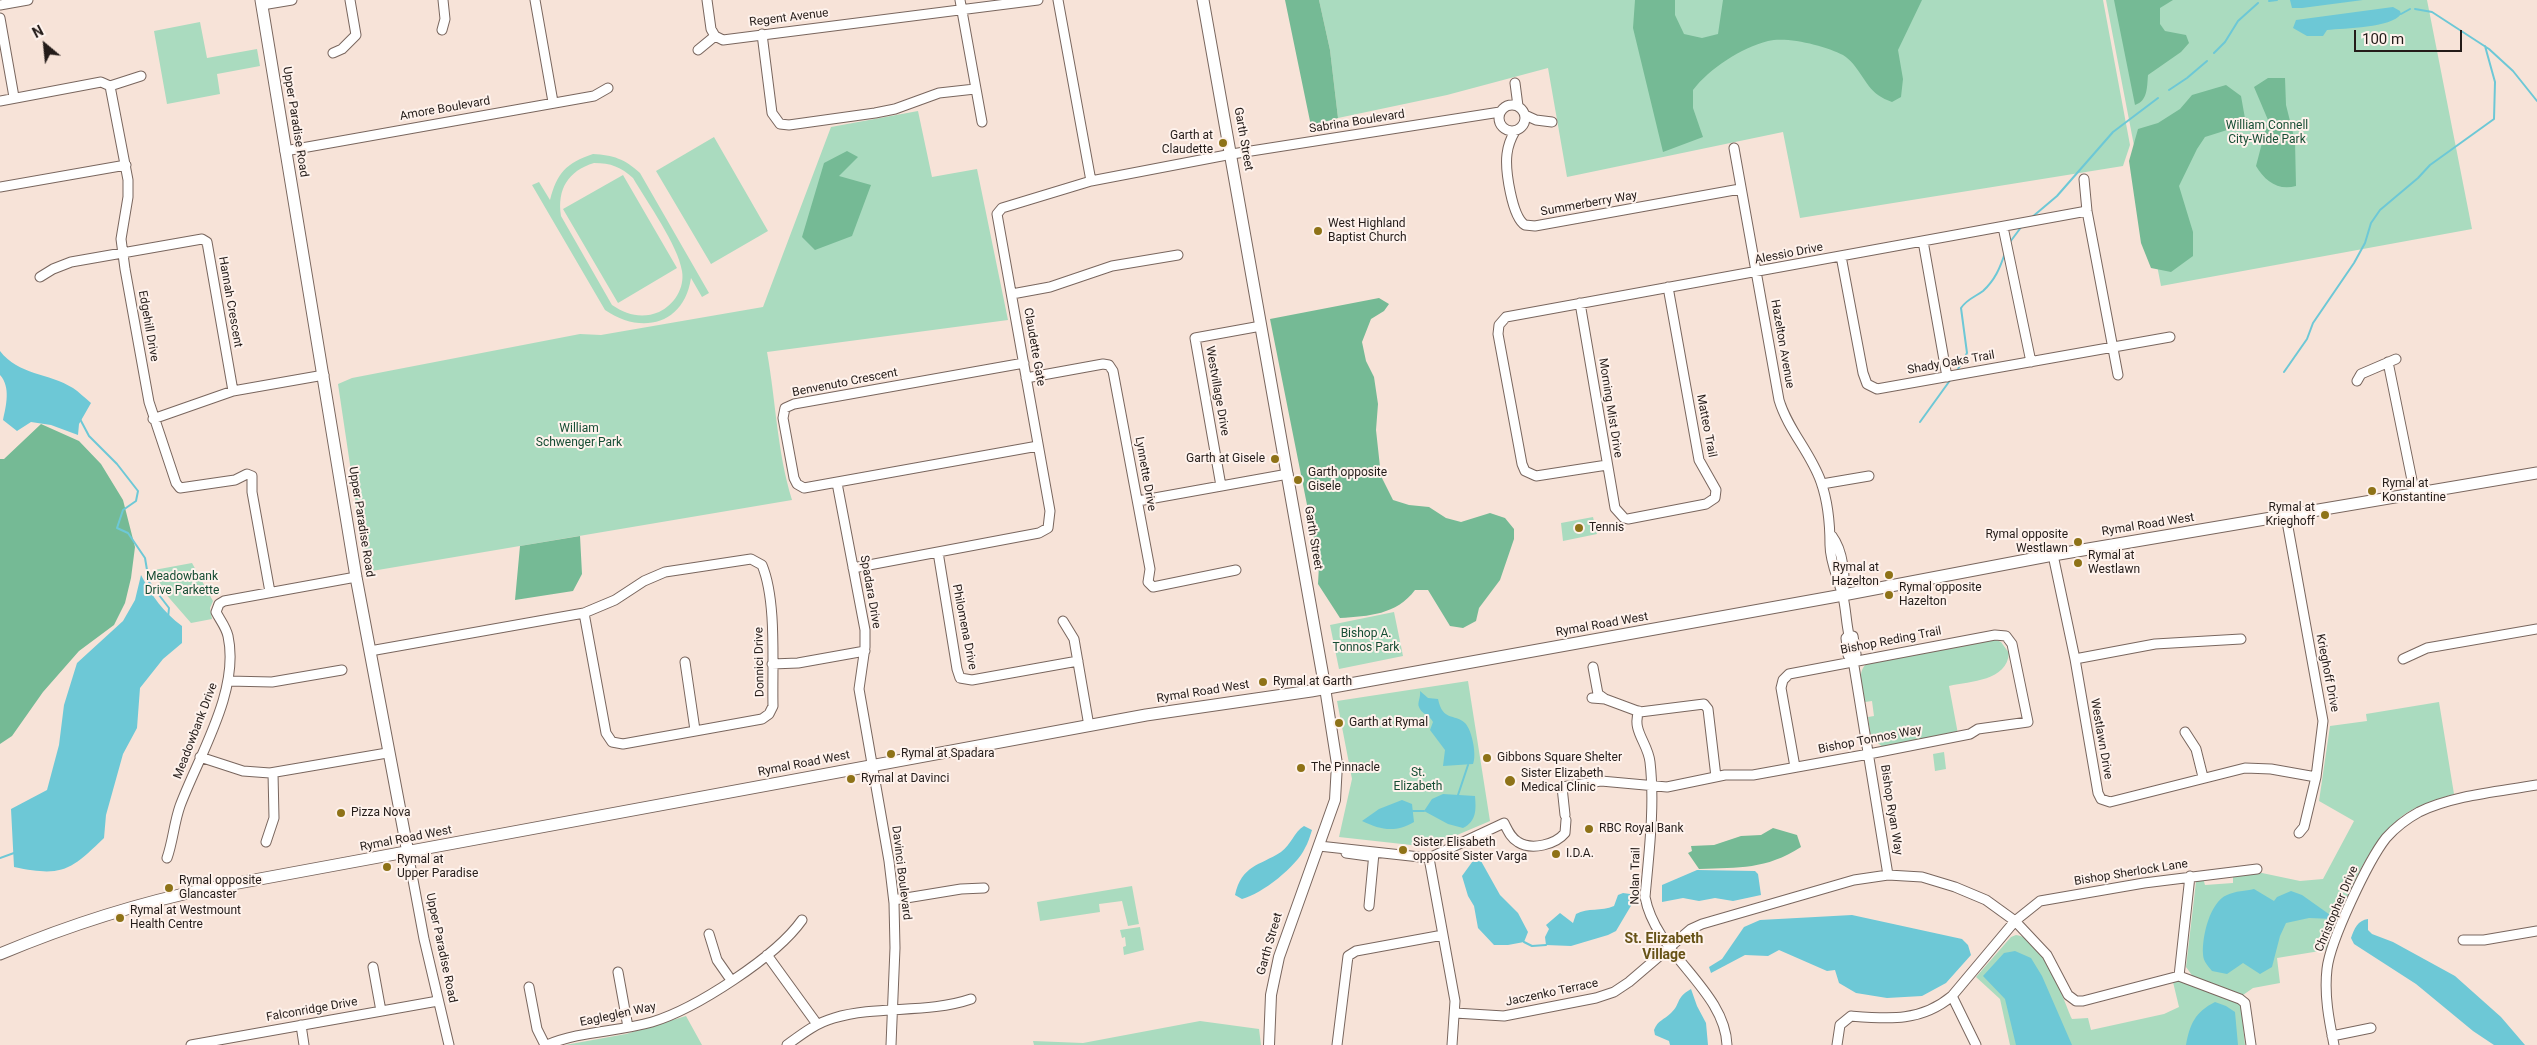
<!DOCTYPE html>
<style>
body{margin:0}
#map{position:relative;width:2537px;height:1045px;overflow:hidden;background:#f7e3d8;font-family:Roboto,sans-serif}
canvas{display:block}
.north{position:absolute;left:20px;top:20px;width:50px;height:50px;-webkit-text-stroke:4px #fef2ec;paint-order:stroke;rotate:332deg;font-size:14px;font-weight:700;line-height:20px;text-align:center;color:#241c19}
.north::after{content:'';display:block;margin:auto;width:18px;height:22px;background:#241c19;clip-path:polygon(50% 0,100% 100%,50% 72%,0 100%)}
.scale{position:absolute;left:2354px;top:30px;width:108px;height:22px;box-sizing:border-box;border:2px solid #241c19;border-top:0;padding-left:6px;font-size:15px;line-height:18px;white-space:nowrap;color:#241c19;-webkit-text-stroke:4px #fef2ec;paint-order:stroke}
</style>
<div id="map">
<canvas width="2537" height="1045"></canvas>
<div class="north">N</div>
<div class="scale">100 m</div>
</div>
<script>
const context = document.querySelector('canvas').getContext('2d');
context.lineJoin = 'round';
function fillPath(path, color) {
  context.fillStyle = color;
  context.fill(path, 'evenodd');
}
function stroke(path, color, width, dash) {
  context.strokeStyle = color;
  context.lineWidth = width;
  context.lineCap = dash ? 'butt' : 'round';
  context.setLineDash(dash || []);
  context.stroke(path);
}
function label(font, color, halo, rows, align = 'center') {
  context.font = font + ' Roboto,sans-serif';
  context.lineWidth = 4;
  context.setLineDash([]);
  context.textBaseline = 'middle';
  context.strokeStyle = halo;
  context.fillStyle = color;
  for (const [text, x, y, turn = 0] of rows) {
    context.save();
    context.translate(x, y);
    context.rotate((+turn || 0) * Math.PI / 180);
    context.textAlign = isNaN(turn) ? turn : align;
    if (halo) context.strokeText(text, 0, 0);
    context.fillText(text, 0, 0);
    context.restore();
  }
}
fillPath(new Path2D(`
 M1319,0H2103L2130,145L2123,166L1800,218L1783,132L1567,177L1548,68L1447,95L1338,118L1330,50Z
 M2106,0H2427L2472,229L2161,286Z
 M200,22L207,58L257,49L260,66L217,74L220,94L167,104L154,31Z
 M918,111L932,177L977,169L1008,320L767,352C776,402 777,451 792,500L366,572L338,384L352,378L580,334L601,335L763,307L831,127Z
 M714,137L768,231L711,264L656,171Z
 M593,154C613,155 625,159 640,173L709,293L702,297L691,278C684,325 641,335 605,310L532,185L539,182L550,200C557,173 566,163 593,154ZM594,163C611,163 621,167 633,178C647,202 678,245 682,271C685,288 674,305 659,312C642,319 627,315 612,305L561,216C557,189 568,171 594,163Z
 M623,175L677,268L618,303L563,209Z
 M1593,517L1597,534L1563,541L1561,523Z
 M192,563L213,601L210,608L212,619L191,623L164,592L154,570Z
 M1394,612L1403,656L1339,669L1330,625Z
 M1994,639L2001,642L2009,653C2007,681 1971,681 1949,686L1958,734L1883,747L1871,738L1868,717L1874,716L1872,701L1865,702C1863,688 1855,670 1869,662Z
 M1468,681L1490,821L1429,847L1339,837L1352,779L1337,701Z
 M2439,702L2454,794C2436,800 2416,805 2401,817C2361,849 2346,905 2326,950L2277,958L2280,983L2253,988L2243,995L2194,978L2186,967L2196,882L2203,878L2205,885L2233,883V875L2262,873L2300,881L2323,879L2354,821L2319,801L2330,726L2367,721L2366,714Z
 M1944,752L1946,769L1935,771L1933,754Z
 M1132,886L1139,924L1128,926L1122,901L1099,904L1100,912L1040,921L1037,902Z
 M1140,927L1144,950L1124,955L1123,947L1126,946L1125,937L1122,938L1120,930Z
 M2016,935C2044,939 2062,996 2072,1019L2088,1018L2091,1030L2164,1014L2179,1007L2173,982L2181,981L2235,999L2241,1006L2245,1045H2010L2000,999L1976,977L2011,937Z
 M686,1016L702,1045H565L626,1034Z
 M1200,1021L1259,1029L1261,1045H1034L1033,1041L1083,1043Z`), '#aadbbf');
fillPath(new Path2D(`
 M1285,0H1319L1330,50L1338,118L1311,126Z
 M1635,0H1675V15L1684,34L1702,38L1718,34L1723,0H1922L1898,50L1903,79L1901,97L1892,102C1887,100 1882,98 1878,95C1864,85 1859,65 1843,55C1826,46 1787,36 1768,41C1741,48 1710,68 1693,90V108L1703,137L1663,152L1633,28Z
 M2114,0H2173L2160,8V24L2165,31L2186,35L2189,43L2181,52L2148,75C2147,86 2148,101 2135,105Z
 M2268,78H2285L2286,105L2295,141L2296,186C2278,191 2265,181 2256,166L2268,120L2254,87Z
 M2226,85L2241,96L2246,124L2205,137L2197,149L2179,186L2193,232V256L2171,272L2151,268L2141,243L2129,161L2138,129L2158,123L2180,109L2192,95Z
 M847,151L858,157L839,176L871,185L852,236L815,250L802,237L824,163Z
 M1379,298L1389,304L1384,311L1371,319L1362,342L1366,361L1374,377L1378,404L1376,430L1381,476L1393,500L1409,505L1429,507L1446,518L1461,522L1490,513L1505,518L1514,529V539L1500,580L1479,608L1476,621L1463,628L1450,626L1428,590H1415C1396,615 1369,616 1340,618L1318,584L1319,565L1270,319Z
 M41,424L79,441L101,464L123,500L135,547L131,578L125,603L114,625L79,651L43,692L12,736L0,744V459H4Z
 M580,536L582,574L573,591L515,600L520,546Z
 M1773,828L1797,835L1801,847C1765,870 1740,867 1699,869L1688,853L1692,851L1691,846L1714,845L1741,836L1761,835Z`), '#75ba95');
fillPath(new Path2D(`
 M2290,0H2363L2302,8H2292Z
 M2393,7L2400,11L2401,14C2391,28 2345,28 2327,30L2323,36H2307L2293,28L2296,20Z
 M0,351C18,375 49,373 73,388C79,392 85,398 91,403L79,424L78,435L51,425L31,422L17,431L3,420C6,406 11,387 0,375Z
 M141,575C152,596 163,612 182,626V643L163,659L140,688L137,728L123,754L106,815L104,838C70,871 62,877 14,867L11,809L47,790L59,745L64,705L77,663L123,621L135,600Z
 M1420,691L1428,698L1438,699C1443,722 1454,713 1465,723C1472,730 1477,755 1473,764L1443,766L1445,750L1430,730L1433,722C1430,715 1421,714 1419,707C1417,703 1421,697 1420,691Z
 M1443,794L1475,796C1476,809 1477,821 1463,828L1448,824L1424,811L1432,799Z
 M1402,800L1412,804L1414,822C1395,833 1381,830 1362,821L1379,809Z
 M1304,826L1312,830C1310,836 1308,843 1305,848C1297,866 1262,894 1242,899L1235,895C1242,865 1259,866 1281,852C1291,845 1294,832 1304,826Z
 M1475,858L1481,861L1500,895L1518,913L1528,932L1524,942L1508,945H1494L1478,928L1474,906L1468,896L1462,876Z
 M1697,870L1755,871L1758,874L1761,895L1733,901L1715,898L1699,901L1683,898L1662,902V885Z
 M2254,889L2274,901L2277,897L2291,891L2302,895L2333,917V919L2309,918L2286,923L2280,936L2272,967L2260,974L2243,963L2227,974L2212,971C2208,966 2203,961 2203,954C2202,936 2210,902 2227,895C2235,891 2246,891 2254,889Z
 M1623,893L1630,894L1632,904L1616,931L1608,935L1571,946L1546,945L1545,937L1549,929L1546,925L1560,913L1573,923L1576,914C1588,907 1601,912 1614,906L1618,895Z
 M1852,915L1962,939L1968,945L1971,955L1946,983L1922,996L1887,998L1856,993L1839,983L1835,970L1827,971L1779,950L1768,956L1745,955L1711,973L1709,967L1722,959L1744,927L1760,920Z
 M2368,919V930L2372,934L2393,942L2455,976L2501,1017L2525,1045H2494L2473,1031L2416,984L2354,944L2351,938C2354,929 2358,920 2368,919Z
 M2015,951L2031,958L2042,976L2072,1045H2016L2005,999L1983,976L2004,953Z
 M1691,989L1697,1006L1706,1023L1708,1045H1670L1669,1041L1655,1035L1654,1030C1658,1020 1664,1020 1671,1013C1681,1004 1675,998 1691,989Z
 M2215,1002L2226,1006L2235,1012L2238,1045H2186C2190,1024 2195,1012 2215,1002Z`), '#6dc8d6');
stroke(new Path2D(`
 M2269,1L2277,0
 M2415,9L2432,12L2489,49L2513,71L2537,101
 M2401,14L2410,9
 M2214,53L2225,42L2238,21L2258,3
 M2169,90L2187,78L2207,61
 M2031,218L2057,196L2113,132L2158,98
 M2010,242L2022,226
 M1957,371L1967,353L1961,308C1967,299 1975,297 1983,291C1995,280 2000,268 2005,253
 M2284,372L2307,339L2313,323L2354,263L2365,243L2371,223L2380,210L2418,178L2430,165L2494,119L2495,82L2485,46
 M80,419L89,436L117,464L138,491L136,501L123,510L117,528L128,533L145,558L149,582L169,608L168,618
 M1920,422L1951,379
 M1458,795L1468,765
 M1413,811H1424
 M0,858L14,853
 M1524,942L1532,946L1546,945`), '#6dc8d6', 2);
const minor = new Path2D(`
 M535,0L553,102
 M707,0L711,29L715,36
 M960,0L982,122
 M1058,0L1091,181
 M0,5L28,0
 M262,5L292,0
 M0,18L14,97
 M442,30L445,19L443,0
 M762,34L772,113L780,124L789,125L875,113L895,109L939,93L975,89
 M715,36L723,40L1038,0
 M698,50L715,36
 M333,53L342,49L356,35L350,0
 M1515,83L1518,106
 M110,86L141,76
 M0,101L101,82L110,86L128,180V197L121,239L125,269L149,402L176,483L180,488L235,480L247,474L252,476V492L270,592
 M1499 118a13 13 0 1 1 26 0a13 13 0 1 1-26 0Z
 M1525,115L1536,120L1552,122
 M1515,131C1511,138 1508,145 1507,154C1505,170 1512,217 1525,225L1535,226L1740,189
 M1734,148L1779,400C1788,430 1811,453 1821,482C1828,502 1830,525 1830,545C1830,563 1839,580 1843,597C1846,609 1846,622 1849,635L1853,636L1856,654L1853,660L1888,875
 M285,151L594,96L608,88
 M2084,179L2087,211L2118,375
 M0,187L126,165
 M2003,227L2031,362
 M1923,241L1947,377
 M1841,256L1863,373L1867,384L1877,389L2170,337
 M40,277L53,269L71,262L202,239L207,242L233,391
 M1012,294L1050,287L1112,266L1178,255
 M1580,303L1615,508L1624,518L1628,519L1706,504L1715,498L1716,490L1699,460L1668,287
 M2388,362L2415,495
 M1024,363L794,404L785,408L783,418L794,478L797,484L804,488L1038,446
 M1026,378L1103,364L1109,365L1113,371L1150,569L1148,582L1153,587L1236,570
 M2357,381L2361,374L2396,359
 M153,419L233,391L324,375
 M1607,465L1536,476L1525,471L1522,464L1498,334L1499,325L1506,317L2087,211
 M837,483L865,630V647L859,689L889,861L894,903L895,948L891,1045
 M1822,484L1869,476
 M1221,486L1195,338L1261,326
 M1138,501L1288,474
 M2286,516L2323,721L2316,777L2304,827L2299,833
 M1832,536C1843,551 1846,577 1843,595
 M938,552L957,669L960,678L972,680L1078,661
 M2053,555L2075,659L2098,793L2101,799L2110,802L2245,768L2271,769L2316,777
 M853,568L1039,533L1048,528L1050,511L997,214L1002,208L1091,181L1232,154L1500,112
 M1063,621L1074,639L1089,726
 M1849,635L1846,638L1848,655L1853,660
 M370,651L584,613L615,600L644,581L665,572L751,559L762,565C777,601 772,666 773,706L769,714L762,719L623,744L612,742L606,733L584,613
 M2075,659L2155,644L2241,639
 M2403,659L2427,648L2537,629
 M685,662L695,730
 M772,664L798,663L865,651
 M1593,667L1598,694L1605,699
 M228,681L272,682L342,670
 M1592,698L1605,699L1640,712L1704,704L1708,709L1716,777
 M1639,711C1631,730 1648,743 1650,762C1655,806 1649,852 1645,897C1656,955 1725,990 1727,1045
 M2185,732L2196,749L2203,777
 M200,757L243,771L270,773L387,753
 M1565,815L1562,787L1601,781L1667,787L1725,775H1753L1869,754L1970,734L1978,729L2028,722L2012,644L2006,636L1995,635L1789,674L1783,680L1781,688L1795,767
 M266,842L274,818L273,773
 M1319,846L1429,858L1504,823C1508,831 1511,838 1518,842C1532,851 1556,844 1565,833L1566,820
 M408,853L424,939L449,1045
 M1346,853L1368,856L1374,853
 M167,858C173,841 174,823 180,806C199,755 240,691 228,636C226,627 220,620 216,612L219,604L224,601L356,577
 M1429,858L1455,1001L1452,1045
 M894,900L961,889L984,888
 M1369,906L1374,853
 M709,934L717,960L731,980
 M2463,940H2484L2537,931
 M767,955L817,1024
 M373,967L381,1011
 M618,972L628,1027
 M2179,976L2240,999L2245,1003L2251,1045
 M2179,976L2190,876
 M529,987L537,1029L545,1045
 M1952,996L1976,1045
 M1455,1013L1504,1016L1596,998L1614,992L1629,982L1691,929L1702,924L1854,880L1888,875L1922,877L1955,887L1986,900L2015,921L2047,955L2068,995L2076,1001H2083L2179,976
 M301,1025L304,1045
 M2332,1036L2371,1028
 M191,1045L438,1001
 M547,1045C580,1031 617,1032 652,1022C695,1009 776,957 802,920
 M787,1045C802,1034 816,1023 834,1018C878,1005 927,1014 971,999
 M1337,1045L1348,956L1356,951L1443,935
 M1837,1045L1840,1025L1851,1016C1889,1019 1921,1022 1952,996L2015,921L2040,901L2144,883L2257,869
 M2334,1045C2329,1020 2324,995 2327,969C2330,941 2368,861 2386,838C2394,829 2408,818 2419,812C2455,795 2497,792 2537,785`);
const tertiary = new Path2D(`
 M1269,1045L1271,995L1279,957L1335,800L1337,764L1325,688`);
const secondary = new Path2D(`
 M261,0L356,577L408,853
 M1203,0L1325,688
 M0,954C69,925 138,903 211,888L1146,715L1311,691L1843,595L2053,555L2537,473`);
stroke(minor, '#79665e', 11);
stroke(tertiary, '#79665e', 12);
stroke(secondary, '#79665e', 13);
stroke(minor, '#fff', 9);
stroke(tertiary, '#fff', 10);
stroke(secondary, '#fff', 11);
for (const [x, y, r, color] of [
 [1223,143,5,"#8e7217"],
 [1318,231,5,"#8e7217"],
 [1275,459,5,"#8e7217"],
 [1298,480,5,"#8e7217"],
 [2372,491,5,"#8e7217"],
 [2325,515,5,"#8e7217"],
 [1579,528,5,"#8e7217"],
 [2078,542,5,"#8e7217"],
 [2078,563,5,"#8e7217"],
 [1889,575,5,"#8e7217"],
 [1889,595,5,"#8e7217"],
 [1263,682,5,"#8e7217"],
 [1339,723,5,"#8e7217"],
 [891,754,5,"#8e7217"],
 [1487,758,5,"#8e7217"],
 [1301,768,5,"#8e7217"],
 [851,779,5,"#8e7217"],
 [1510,781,6,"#8e7217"],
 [341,813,5,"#8e7217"],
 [1589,829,5,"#8e7217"],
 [1403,850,5,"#8e7217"],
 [1556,854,5,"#8e7217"],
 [387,867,5,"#8e7217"],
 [169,888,5,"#8e7217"],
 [120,918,5,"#8e7217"]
]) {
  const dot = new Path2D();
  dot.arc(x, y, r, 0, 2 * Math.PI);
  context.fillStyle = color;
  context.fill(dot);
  stroke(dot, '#fef2ec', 2);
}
label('12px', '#241c19', '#fef2ec', [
 ["Regent Avenue",789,18,-7],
 ["Amore Boulevard",445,109,-10],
 ["Upper Paradise Road",295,122,81],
 ["Sabrina Boulevard",1357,122,-9],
 ["Garth Street",1243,139,80],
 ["Summerberry Way",1589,204,-10],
 ["Alessio Drive",1789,254,-11],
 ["Hannah Crescent",230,302,80],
 ["Edgehill Drive",148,326,80],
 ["Hazelton Avenue",1782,344,80],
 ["Claudette Gate",1034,347,80],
 ["Shady Oaks Trail",1951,363,-10],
 ["Benvenuto Crescent",845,383,-11],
 ["Westvillage Drive",1217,391,80],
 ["Morning Mist Drive",1610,408,81],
 ["Matteo Trail",1706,426,79],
 ["Lynnette Drive",1145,474,80],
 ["Upper Paradise Road",361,522,81],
 ["Rymal Road West",2148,525,-9],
 ["Garth Street",1313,538,81],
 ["Spadara Drive",870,592,80],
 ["Rymal Road West",1602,625,-10],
 ["Philomena Drive",964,627,79],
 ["Bishop Reding Trail",1891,641,-11],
 ["Donnici Drive",760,662,-91],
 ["Krieghoff Drive",2327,673,79],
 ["Rymal Road West",1203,692,-9],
 ["Meadowbank Drive",196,731,-69],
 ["Westlawn Drive",2101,739,80],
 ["Bishop Tonnos Way",1870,740,-11],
 ["Rymal Road West",804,764,-11],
 ["Bishop Ryan Way",1891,810,81],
 ["Rymal Road West",406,839,-11],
 ["Davinci Boulevard",901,873,83],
 ["Bishop Sherlock Lane",2131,873,-9],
 ["Nolan Trail",1636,876,-89],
 ["Christopher Drive",2337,909,-67],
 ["Garth Street",1270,944,-74],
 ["Upper Paradise Road",441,948,78],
 ["Jaczenko Terrace",1552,993,-12],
 ["Falconridge Drive",312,1010,-10],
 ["Eagleglen Way",618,1015,-12]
]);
label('12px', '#164d34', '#fef2ec', [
 ["William Connell",2267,126],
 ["City-Wide Park",2267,140],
 ["William",579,429],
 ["Schwenger Park",579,443],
 ["Meadowbank",182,577],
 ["Drive Parkette",182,591],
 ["Bishop A.",1366,634],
 ["Tonnos Park",1366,648],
 ["St.",1418,773],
 ["Elizabeth",1418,787]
]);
label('12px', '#241c19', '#fef2ec', [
 ["Garth at",1213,136,"right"],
 ["Claudette",1213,150,"right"],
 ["West Highland",1328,224],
 ["Baptist Church",1328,238],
 ["Garth at Gisele",1265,459,"right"],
 ["Garth opposite",1308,473],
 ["Gisele",1308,487],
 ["Rymal at",2382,484],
 ["Konstantine",2382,498],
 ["Rymal at",2315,508,"right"],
 ["Krieghoff",2315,522,"right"],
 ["Tennis",1589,528],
 ["Rymal opposite",2068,535,"right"],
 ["Westlawn",2068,549,"right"],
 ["Rymal at",2088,556],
 ["Westlawn",2088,570],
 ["Rymal at",1879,568,"right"],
 ["Hazelton",1879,582,"right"],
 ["Rymal opposite",1899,588],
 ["Hazelton",1899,602],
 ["Rymal at Garth",1273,682],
 ["Garth at Rymal",1349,723],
 ["Rymal at Spadara",901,754],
 ["Gibbons Square Shelter",1497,758],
 ["The Pinnacle",1311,768],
 ["Sister Elizabeth",1521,774],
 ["Medical Clinic",1521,788],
 ["Rymal at Davinci",861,779],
 ["Pizza Nova",351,813],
 ["RBC Royal Bank",1599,829],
 ["Sister Elisabeth",1413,843],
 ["opposite Sister Varga",1413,857],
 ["I.D.A.",1566,854],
 ["Rymal at",397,860],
 ["Upper Paradise",397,874],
 ["Rymal opposite",179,881],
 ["Glancaster",179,895],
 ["Rymal at Westmount",130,911],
 ["Health Centre",130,925]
], 'left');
label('bold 14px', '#665216', '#fef2ec', [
 ["St. Elizabeth",1664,939],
 ["Village",1664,955]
]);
</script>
